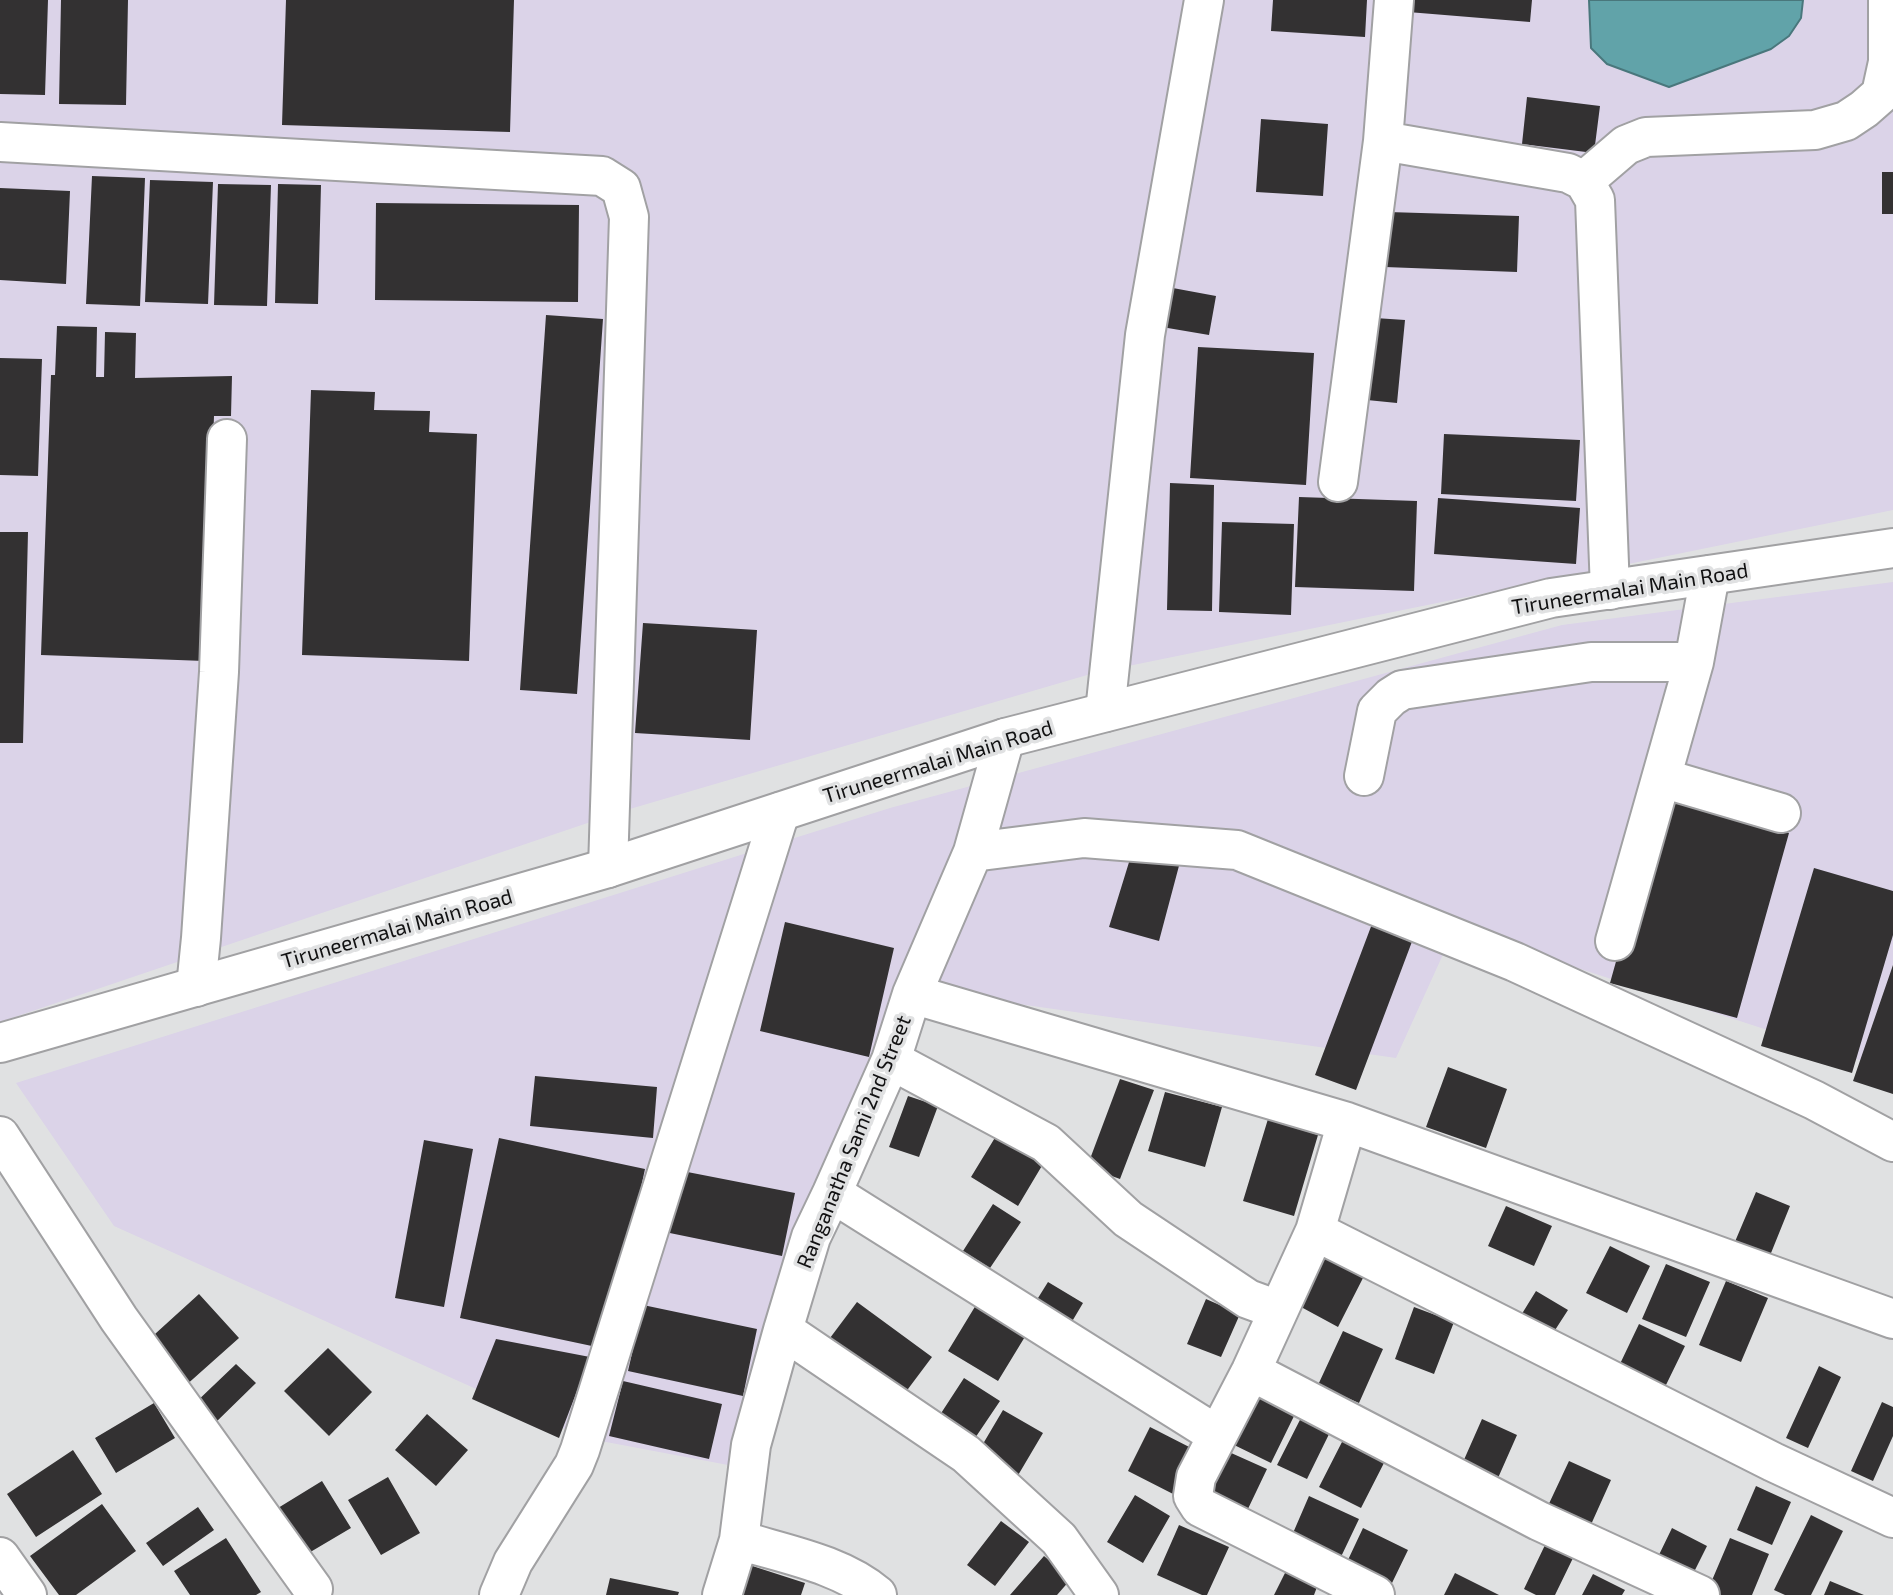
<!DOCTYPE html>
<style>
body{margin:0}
canvas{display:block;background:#e0e1e2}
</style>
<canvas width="1893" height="1595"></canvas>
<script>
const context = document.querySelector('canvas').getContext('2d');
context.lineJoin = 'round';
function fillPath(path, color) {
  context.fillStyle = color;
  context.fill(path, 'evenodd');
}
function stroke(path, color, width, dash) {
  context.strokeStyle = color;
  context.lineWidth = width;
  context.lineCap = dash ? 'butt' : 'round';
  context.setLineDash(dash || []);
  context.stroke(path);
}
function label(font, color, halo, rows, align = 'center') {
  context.font = font + ' "Exo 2",sans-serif';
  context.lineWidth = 7;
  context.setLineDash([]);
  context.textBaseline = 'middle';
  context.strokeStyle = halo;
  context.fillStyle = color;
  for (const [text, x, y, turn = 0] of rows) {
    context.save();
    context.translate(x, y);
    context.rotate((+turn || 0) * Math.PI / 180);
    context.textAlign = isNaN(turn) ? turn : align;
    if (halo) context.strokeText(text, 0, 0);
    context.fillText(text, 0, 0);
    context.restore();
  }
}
fillPath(new Path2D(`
 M0,0H1893V510L1094,673L623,811L0,1022Z
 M1893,582V1071L1455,928L1396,1058L907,988L728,1465L585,1438L114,1226L16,1083L890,808L1562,625Z`), '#dbd3e8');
const water = new Path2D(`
 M1589,0H1803L1801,18L1789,36L1771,49L1669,87L1607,64L1591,48Z`);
fillPath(water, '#61a3a9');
stroke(water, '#49777c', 2);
fillPath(new Path2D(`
 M0,0H48L45,95L0,94Z
 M61,0H128L126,105L59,104Z
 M286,0H514L510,132L282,125Z
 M1273,0H1367L1365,37L1271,31Z
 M1409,0H1532L1530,22L1408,12Z
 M1527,97L1600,106L1594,153L1522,144Z
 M1261,119L1328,124L1323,196L1256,192Z
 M1882,172H1893V214H1882Z
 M92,176L145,178L140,306L86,304Z
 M150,180L213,182L208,304L145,302Z
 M218,184L271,185L267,306L214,305Z
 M278,184L321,185L318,304L275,303Z
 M0,188L70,191L66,284L0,280Z
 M376,203L579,205L578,302L375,300Z
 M1388,212L1519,216L1517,272L1385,267Z
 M1162,286L1216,296L1209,335L1156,326Z
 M546,315L603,319L577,694L520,690Z
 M1375,318L1405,320L1397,403L1367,400Z
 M57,326L97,327L96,377H104L105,332L136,333L135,378L232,376L231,416H214L205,661L41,655L51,375H55Z
 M1198,347L1314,353L1306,485L1190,478Z
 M0,358L42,359L38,476L0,475Z
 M311,390L375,392L374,410L430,411L429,432L477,434L469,661L302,655Z
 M1444,434L1580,440L1576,501L1441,494Z
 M1170,483L1214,485L1212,611L1167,610Z
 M1299,497L1417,501L1414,591L1295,587Z
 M1438,498L1580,508L1576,564L1434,554Z
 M1222,522L1294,524L1291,615L1219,612Z
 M0,532H28L23,743H0Z
 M643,623L757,630L750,740L635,733Z
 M1662,797L1789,833L1737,1018L1610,983Z
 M1134,846L1184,847L1159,941L1109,927Z
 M1814,868L1893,891V935L1852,1073L1761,1046Z
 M1375,916L1416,931L1356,1090L1315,1075Z
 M785,922L894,948L869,1057L760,1031Z
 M1893,965V1094L1853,1081Z
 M1448,1067L1507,1089L1486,1148L1426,1127Z
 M535,1076L657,1087L653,1138L530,1126Z
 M1120,1079L1154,1090L1120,1179L1087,1167Z
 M1165,1092L1222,1107L1205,1167L1148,1151Z
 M908,1096L938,1106L919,1157L889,1147Z
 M1268,1119L1318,1135L1294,1216L1243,1201Z
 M996,1136L1043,1164L1018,1206L971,1177Z
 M499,1138L645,1169L606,1349L460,1318Z
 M424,1140L473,1149L444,1307L395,1298Z
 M672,1169L795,1193L782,1256L660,1231Z
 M1756,1192L1790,1206L1769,1258L1734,1244Z
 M993,1204L1021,1222L990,1268L963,1251Z
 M1506,1206L1552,1226L1534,1266L1488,1246Z
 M1610,1246L1650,1266L1627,1313L1586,1293Z
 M1316,1253L1363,1278L1338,1327L1290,1301Z
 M1666,1264L1710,1282L1686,1337L1642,1319Z
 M1726,1281L1768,1298L1741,1362L1699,1345Z
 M1048,1282L1083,1303L1064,1335L1028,1314Z
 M1536,1291L1568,1310L1546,1344L1515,1325Z
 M199,1294L239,1338L184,1387L144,1344Z
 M1206,1299L1240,1314L1221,1357L1187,1344Z
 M857,1302L932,1357L905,1393L830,1338Z
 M643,1305L757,1329L743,1396L628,1371Z
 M976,1305L1026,1335L998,1381L948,1351Z
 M1414,1307L1454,1322L1434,1374L1395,1359Z
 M1639,1324L1685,1346L1665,1387L1619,1366Z
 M1343,1331L1383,1349L1359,1403L1318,1385Z
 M496,1339L590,1357L559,1438L472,1399Z
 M328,1348L372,1392L329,1436L284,1391Z
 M236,1364L256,1383L212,1426L192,1406Z
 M1819,1366L1841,1377L1808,1448L1786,1438Z
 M964,1378L1000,1401L969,1447L934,1424Z
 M623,1381L722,1404L709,1459L609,1436Z
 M1253,1391L1296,1412L1271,1463L1228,1442Z
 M1882,1402L1893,1407V1436L1873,1481L1851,1471Z
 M154,1403L175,1438L116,1473L95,1438Z
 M1003,1410L1043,1433L1017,1477L977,1454Z
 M1304,1412L1333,1426L1307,1479L1277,1465Z
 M427,1414L468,1450L436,1486L395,1450Z
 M1482,1419L1517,1435L1498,1478L1463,1462Z
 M1150,1427L1199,1452L1177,1496L1128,1471Z
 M1343,1440L1385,1461L1361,1508L1319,1487Z
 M1220,1448L1267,1469L1246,1513L1200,1492Z
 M73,1450L102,1494L36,1537L7,1494Z
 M1569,1461L1611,1480L1589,1529L1546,1510Z
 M388,1477L420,1533L381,1555L348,1500Z
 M322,1481L351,1528L307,1554L278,1508Z
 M1756,1486L1791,1502L1772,1545L1737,1530Z
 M1135,1495L1170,1516L1143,1563L1107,1542Z
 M1309,1496L1359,1519L1339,1561L1290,1540Z
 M102,1504L136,1551L76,1595H59L30,1556Z
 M198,1507L214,1530L163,1566L146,1543Z
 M1811,1515L1843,1531L1811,1595H1785L1774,1590Z
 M1001,1521L1029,1542L995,1586L967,1565Z
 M1179,1525L1229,1547L1207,1595H1202L1157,1575Z
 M1363,1528L1408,1550L1392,1583L1347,1562Z
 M1672,1528L1707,1546L1691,1578L1656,1561Z
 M226,1538L261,1592L256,1595H190L174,1571Z
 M1730,1538L1769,1554L1752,1595H1715L1707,1592Z
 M1545,1545L1573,1558L1555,1595H1536L1524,1589Z
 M1044,1556L1071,1579L1057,1595H1010Z
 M740,1562L805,1583L801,1595H730Z
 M1286,1571L1317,1587L1314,1595H1274Z
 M1455,1573L1499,1595H1444Z
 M1593,1574L1625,1590L1622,1595H1582Z
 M610,1578L679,1592L678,1595H606Z
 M1830,1581L1864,1595H1824Z`), '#333132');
const minor = new Path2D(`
 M1394,0L1383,141L1568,173L1584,181L1595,200L1610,590
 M0,142L602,176L621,188L629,217L608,868
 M1584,181L1626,145L1646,137L1815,130L1846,121L1864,109L1881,94L1888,62V0
 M1338,482L1383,141
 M1105,712L1145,335L1204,0
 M1364,776L1377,711L1391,697L1402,690L1591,662H1694
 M1662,778L1781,813
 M973,852L1084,838L1237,850L1515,962L1814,1100L1893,1142
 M1615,941L1694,662L1710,575
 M196,987L201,938L219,672L227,439
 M912,994L1347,1122L1893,1319
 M891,1060L1046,1143L1128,1219L1248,1299L1278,1310
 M1347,1122L1315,1231L1251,1371L1196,1477L1193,1496L1200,1507L1375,1595
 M0,1136L119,1319L313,1589
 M832,1193L1217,1435
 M1315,1231L1773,1462L1893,1518
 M783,1330L966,1454L1059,1539L1099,1595
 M1251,1371L1539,1521L1700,1595
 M739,1540C784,1554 841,1564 877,1595
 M0,1557L27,1595
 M499,1595L513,1562L574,1465L580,1450L780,812
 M722,1595L739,1540L751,1445L783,1330L811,1237L832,1193L891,1060L912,994L973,852L1005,738`);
const major = new Path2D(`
 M0,1043L608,868L1005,738L1551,598L1893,548`);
stroke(minor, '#a1a1a3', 42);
stroke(major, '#a1a1a3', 42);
stroke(minor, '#fff', 38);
stroke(major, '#fff', 38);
label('21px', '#111112', '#e0e1e2', [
 ["Tiruneermalai Main Road",1630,589,-9],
 ["Tiruneermalai Main Road",938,762,-17],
 ["Tiruneermalai Main Road",397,929,-16],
 ["Ranganatha Sami 2nd Street",854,1142,-68]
]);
</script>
